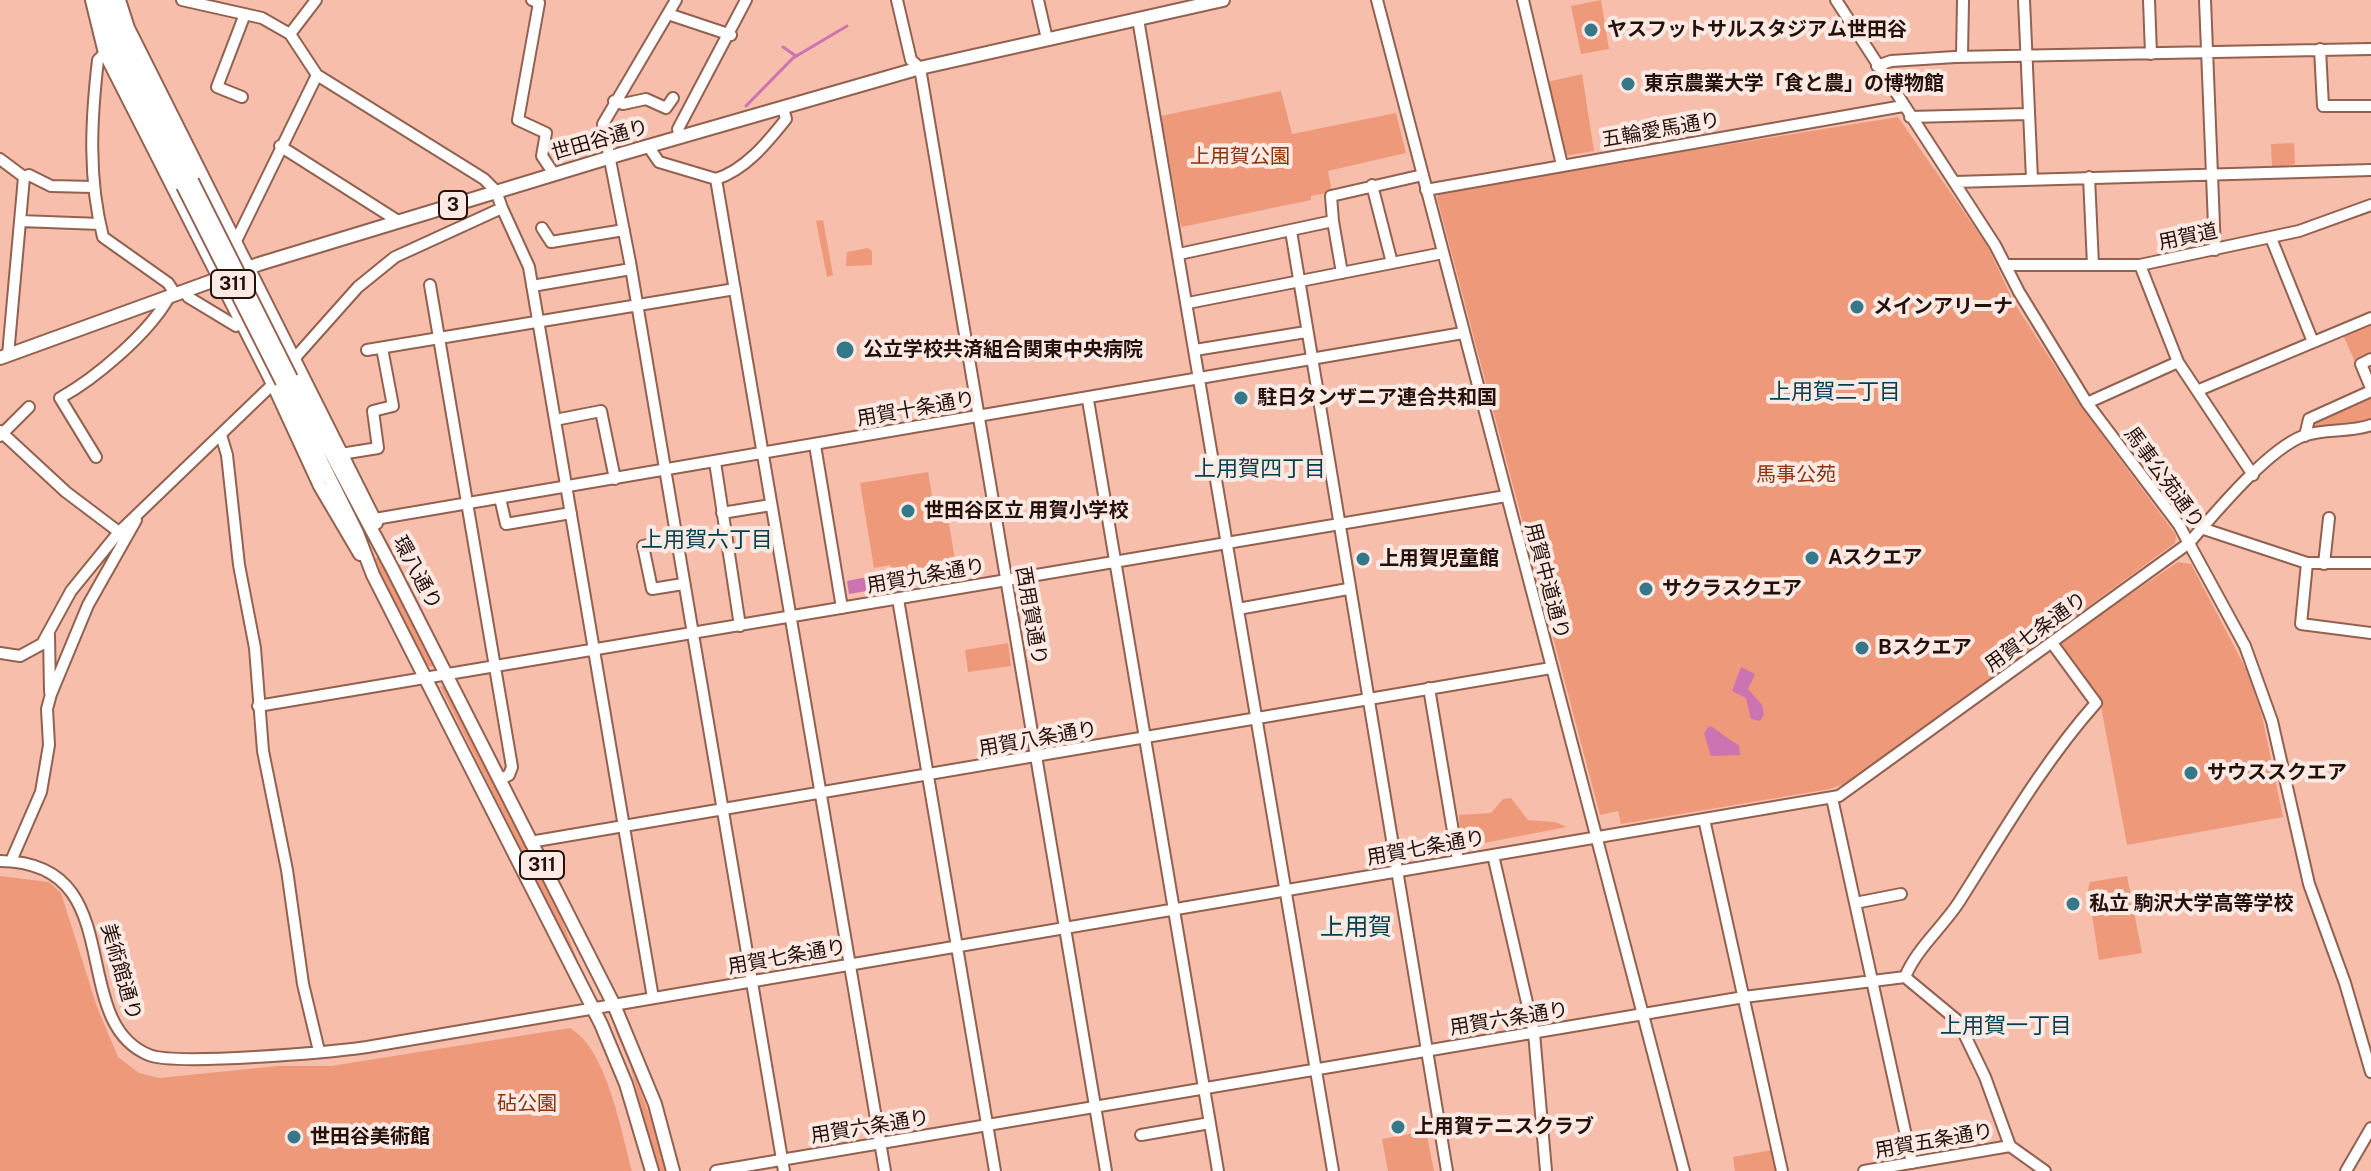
<!DOCTYPE html>
<meta charset="utf-8">
<style>
body{margin:0}
canvas{display:block;background:#f6beab}
</style>
<canvas width="2371" height="1171"></canvas>
<script>
const context = document.querySelector('canvas').getContext('2d');
context.lineJoin = 'round';
function fillPath(path, color) {
  context.fillStyle = color;
  context.fill(path, 'evenodd');
}
function stroke(path, color, width, dash) {
  context.strokeStyle = color;
  context.lineWidth = width;
  context.lineCap = dash ? 'butt' : 'round';
  context.setLineDash(dash || []);
  context.stroke(path);
}
function label(font, color, halo, rows, align = 'center') {
  context.font = font + ' "Public Sans","Noto Sans JP",sans-serif';
  context.lineWidth = 8;
  context.setLineDash([]);
  context.textBaseline = 'middle';
  context.strokeStyle = halo;
  context.fillStyle = color;
  for (const [text, x, y, turn = 0] of rows) {
    context.save();
    context.translate(x, y);
    context.rotate((+turn || 0) * Math.PI / 180);
    context.textAlign = isNaN(turn) ? turn : align;
    if (halo) context.strokeText(text, 0, 0);
    context.fillText(text, 0, 0);
    context.restore();
  }
}
fillPath(new Path2D(`
 M1601,0L1609,49L1581,54L1571,6Z
 M1582,74L1594,151L1565,156L1547,82Z
 M1281,91L1292,134L1396,113L1406,153L1328,171L1332,192L1311,196V200L1181,227L1161,116Z
 M1898,117L1987,245L2013,301L2080,405L2176,535L2175,543L1847,783L1830,789L1621,824L1618,811L1600,815L1437,198L1440,191Z
 M2294,143L2295,164L2272,168L2271,144Z
 M823,220L833,275L827,277L816,221Z
 M868,248L872,251V265L846,266L847,252Z
 M2371,323V355L2355,362L2343,335Z
 M2371,394V422L2309,431L2312,421Z
 M928,472L934,508L946,507L957,571L893,582L890,565L874,568L860,483Z
 M379,556L433,664L432,667L426,665L374,560Z
 M2178,562L2191,564L2248,673L2262,716L2283,817L2127,845L2100,701L2058,643Z
 M1008,643L1011,666L968,672L965,650Z
 M440,686L445,687L558,910L585,980Z
 M1511,798L1528,820L1555,822L1567,827L1468,846L1460,837L1459,815L1491,813L1503,799Z
 M0,876L49,882L61,893L97,1007L118,1057L139,1073L159,1078L278,1066H331L570,1028C607,1049 621,1131 632,1171H0Z
 M2127,876L2142,953L2099,960L2088,890L2090,882Z
 M617,1028L652,1122L665,1171H658L630,1065L615,1030Z
 M1426,1131L1434,1171H1388L1382,1139Z
 M1772,1150L1776,1171H1735L1733,1157Z`), '#ef997b');
fillPath(new Path2D(`
 M882,574L885,588L849,594L847,581Z
 M1741,667L1755,674L1748,689L1762,705L1764,715L1760,721L1751,719L1746,698L1732,691Z
 M1709,726C1716,727 1727,740 1739,745L1740,755L1711,756L1704,733Z`), '#cc73b1');
stroke(new Path2D(`
 M783,47L796,56
 M746,106L793,58L847,26`), '#cc73b1', 3);
const minor = new Path2D(`
 M182,0L262,18L290,34L317,75L484,179L496,191L502,208L395,257L358,287L293,360
 M532,0L539,3L518,120L546,133L542,156L554,174
 M676,0L603,124L630,262L784,1171
 M897,0L911,60L920,68L1106,1171
 M1038,0L1047,39
 M1377,0L1684,1171
 M1523,0L1562,165
 M1836,0L1995,245L2019,292L2087,403L2179,525L2245,646L2272,721L2309,884L2345,983L2371,1072
 M2024,0L2032,179
 M2149,0L2151,54
 M2205,0L2215,250
 M671,15L731,35
 M1138,19L1333,1171
 M290,34L316,0
 M2320,49L2323,106H2371
 M105,53L98,60C91,120 88,178 103,237L168,283L176,295
 M1962,56L1963,0
 M1877,66L1891,61L1955,57L2371,49
 M242,97L217,87L245,14
 M614,101L623,104L646,99L666,108L673,98
 M1910,117L2028,114
 M680,138L678,129L746,0
 M280,146L398,221
 M648,146L659,162L716,179C745,170 767,143 786,119L783,108
 M0,159L24,177L8,355
 M24,177L29,175L51,186L93,187
 M2089,177L2093,265
 M716,179L885,1171
 M1955,182L2371,170
 M1372,185L1392,263
 M1426,190L1903,106
 M502,208L529,267L653,998
 M20,221L100,224
 M1333,221L1342,273
 M542,228L551,242L624,230
 M1291,231L1447,1171
 M2271,238L2313,342
 M234,245L317,75
 M1179,254L1333,221L1331,196L1423,175
 M2006,265H2140L2299,231L2371,205
 M2140,265L2178,362L2253,475
 M430,285L512,767L509,775L499,780
 M532,286L631,269
 M188,297L236,326
 M1188,303L1443,253
 M367,350L735,289
 M1195,350L1306,332
 M2371,359L2361,364L2371,388
 M2199,390L2371,318
 M1088,400L1218,1171
 M2087,403L2178,362
 M555,420L601,411L615,479
 M0,431L66,492L119,532
 M221,435L227,455L239,565L255,648L263,751L287,870L303,984L319,1051
 M0,436L29,407
 M2305,436L2309,419L2371,391
 M815,445L842,608
 M341,454L378,448L373,411L393,406L382,348
 M96,457L60,398C96,378 149,333 169,297
 M715,462L740,626
 M500,498L506,524L571,513
 M722,513L771,505
 M375,519L1463,333
 M2201,528L2307,563H2371
 M675,539L643,546L652,589L683,584
 M2307,563L2301,624L2371,633
 M2324,564L2329,518
 M898,599L995,1171
 M1238,609L1348,589
 M49,635L50,692
 M0,653L20,656L42,644L71,591L119,532L273,384
 M1429,688L1458,861
 M258,706L1506,496
 M1832,798L1912,1163
 M1704,819L1782,1171
 M530,842L1551,668
 M1493,855L1534,1033L1546,1171
 M0,861C132,862 65,1021 149,1055C176,1066 332,1052 367,1047L1839,796L2189,543C2215,513 2267,450 2303,436C2325,428 2349,433 2371,425
 M11,861L41,792L49,745L47,709L51,694L88,605L136,520
 M1855,903L1901,894
 M1905,977L1958,1021L1985,1077L2010,1146L2045,1171
 M1141,1135L1210,1123
 M716,1171L1744,997L1905,977C1917,948 1942,928 1959,902C2003,833 2042,764 2096,703L2052,643
 M1864,1171L2010,1146
 M2346,1171L2371,1128`);
const major = new Path2D(`
 M92,0L105,53L273,384L320,486L360,554
 M100,0C117,66 153,125 183,186
 M111,0L131,61L192,181
 M119,0L128,28L376,523
 M0,358L259,264L621,154L920,68L1223,0
 M291,378L392,568L614,1005L655,1104L673,1171
 M282,382L357,533L373,575L601,1024L626,1084L652,1171`);
stroke(minor, '#926150', 14);
stroke(major, '#926150', 16);
stroke(minor, '#fff', 10);
stroke(major, '#fff', 12);
const majorBridge = new Path2D(`
 M192,181L291,378
 M183,186L282,382`);
stroke(majorBridge, '#926150', 16, []);
stroke(majorBridge, '#fff', 12);
for (const [x, y, r, color] of [
 [1591,30,8,"#36778a"],
 [1628,84,8,"#36778a"],
 [1857,307,8,"#36778a"],
 [845,350,10,"#36778a"],
 [1241,398,8,"#36778a"],
 [908,511,8,"#36778a"],
 [1812,558,8,"#36778a"],
 [1363,559,8,"#36778a"],
 [1646,589,8,"#36778a"],
 [1862,648,8,"#36778a"],
 [2191,773,8,"#36778a"],
 [2073,904,8,"#36778a"],
 [1398,1127,8,"#36778a"],
 [294,1137,8,"#36778a"]
]) {
  const dot = new Path2D();
  dot.arc(x, y, r, 0, 2 * Math.PI);
  context.fillStyle = color;
  context.fill(dot);
  stroke(dot, '#fbe9e3', 3);
}
for (const [x, y, w] of [
 [453,205,28],
 [233,284,44],
 [542,865,44]
]) {
  const box = new Path2D();
  box.roundRect(x - w / 2, y - 14, w, 28, 6);
  context.fillStyle = '#fbe9e3';
  context.fill(box);
  stroke(box, '#25110b', 2);
}
label('bold 18px', '#25110b', null, [
 ["3",453,205],
 ["311",233,284],
 ["311",542,865]
]);
label('bold 20px', '#25110b', '#fbe9e3', [
 ["ヤスフットサルスタジアム世田谷",1607,30],
 ["東京農業大学「食と農」の博物館",1644,84],
 ["メインアリーナ",1873,307],
 ["公立学校共済組合関東中央病院",863,350],
 ["駐日タンザニア連合共和国",1257,398],
 ["世田谷区立 用賀小学校",924,511],
 ["Aスクエア",1828,558],
 ["上用賀児童館",1379,559],
 ["サクラスクエア",1662,589],
 ["Bスクエア",1878,648],
 ["サウススクエア",2207,773],
 ["私立 駒沢大学高等学校",2089,904],
 ["上用賀テニスクラブ",1414,1127],
 ["世田谷美術館",310,1137]
], 'left');
label('20px', '#25110b', '#fbe9e3', [
 ["五輪愛馬通り",1661,130,-10],
 ["世田谷通り",600,140,-16],
 ["用賀道",2188,237,-12],
 ["用賀十条通り",916,409,-10],
 ["馬事公苑通り",2164,478,54],
 ["環八通り",417,573,62],
 ["用賀九条通り",926,576,-10],
 ["用賀中道通り",1547,581,75],
 ["西用賀通り",1031,616,80],
 ["用賀七条通り",2036,632,-36],
 ["用賀八条通り",1038,739,-10],
 ["用賀七条通り",1426,848,-10],
 ["用賀七条通り",787,957,-10],
 ["美術館通り",121,972,74],
 ["用賀六条通り",1509,1019,-9],
 ["用賀六条通り",870,1127,-9],
 ["用賀五条通り",1934,1141,-10]
]);
label('20px', '#8c320d', '#fbe9e3', [
 ["上用賀公園",1240,157],
 ["馬事公苑",1796,475],
 ["砧公園",527,1104]
]);
label('22px', '#023e4c', '#fbe9e3', [
 ["上用賀二丁目",1835,392],
 ["上用賀四丁目",1260,469],
 ["上用賀六丁目",707,540],
 ["上用賀一丁目",2006,1026]
]);
label('24px', '#023e4c', '#fbe9e3', [
 ["上用賀",1356,928]
]);
</script>
